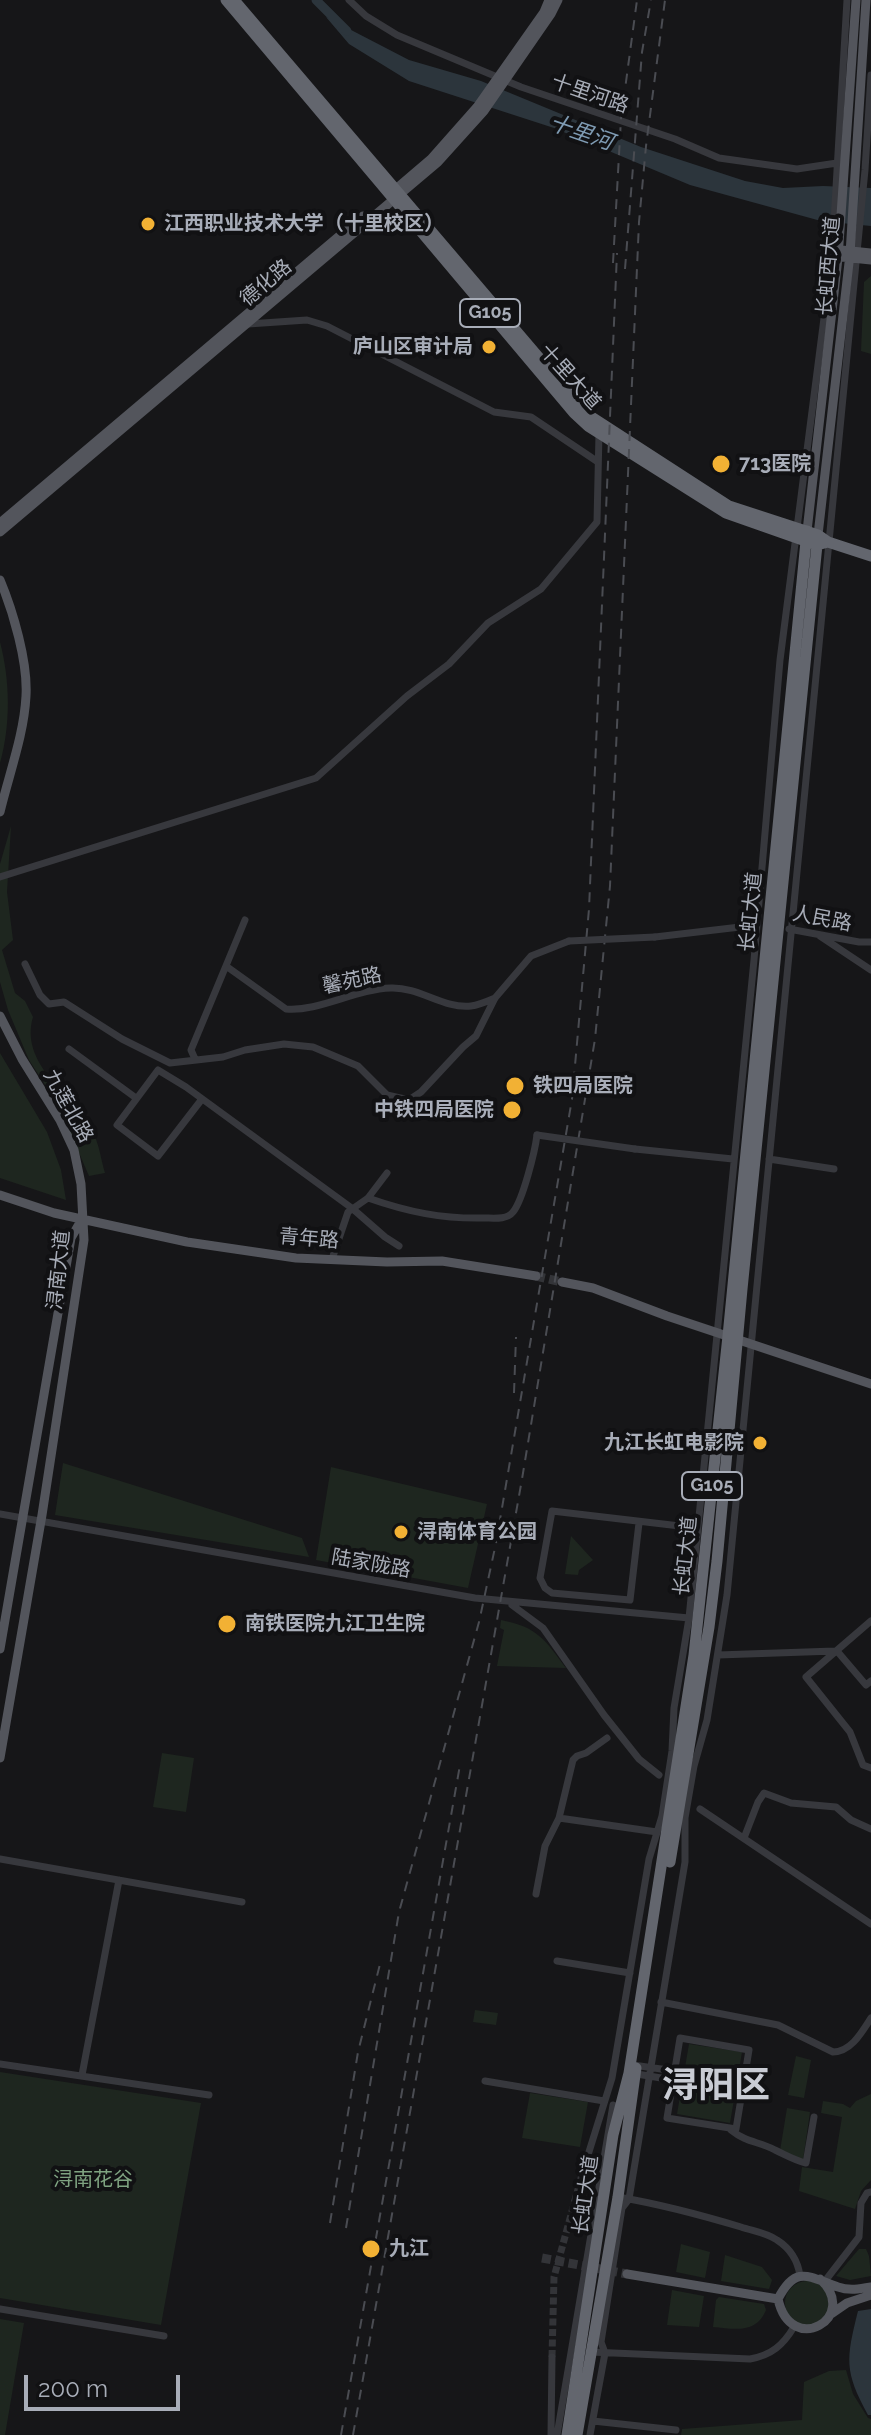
<!DOCTYPE html>
<meta charset="utf-8">
<style>
body{margin:0}
#map{position:relative;width:871px;height:2435px;overflow:hidden;background:#161618;font-family:Raleway,sans-serif}
canvas{display:block}
.scale{position:absolute;left:24px;top:2375px;width:156px;height:36px;box-sizing:border-box;border:4px solid #a8adb8;border-top:0;padding-left:10px;font-size:24px;line-height:28px;white-space:nowrap;color:#a8adb8;-webkit-text-stroke:6px #111113;paint-order:stroke}
</style>
<div id="map">
<canvas width="871" height="2435"></canvas>
<div class="scale">200 m</div>
</div>
<script>
const context = document.querySelector('canvas').getContext('2d');
context.lineJoin = 'round';
function fillPath(path, color) {
  context.fillStyle = color;
  context.fill(path, 'evenodd');
}
function stroke(path, color, width, dash) {
  context.strokeStyle = color;
  context.lineWidth = width;
  context.lineCap = dash ? 'butt' : 'round';
  context.setLineDash(dash || []);
  context.stroke(path);
}
function label(font, color, halo, rows, align = 'center') {
  context.font = font + ' Raleway,"Noto Sans SC",sans-serif';
  context.lineWidth = 8;
  context.setLineDash([]);
  context.textBaseline = 'middle';
  context.strokeStyle = halo;
  context.fillStyle = color;
  for (const [text, x, y, turn = 0] of rows) {
    context.save();
    context.translate(x, y);
    context.rotate((+turn || 0) * Math.PI / 180);
    context.textAlign = isNaN(turn) ? turn : align;
    if (halo) context.strokeText(text, 0, 0);
    context.fillText(text, 0, 0);
    context.restore();
  }
}
fillPath(new Path2D(`
 M871,276V354L861,351L864,282Z
 M0,642C10,680 11,724 0,763Z
 M11,826L7,892L13,940L2,950L15,993L25,1001L33,1017C19,1063 71,1095 92,1131C99,1142 101,1160 105,1173L89,1176L59,1106L29,1060L8,1010L0,982V864Z
 M0,1053L47,1132L61,1170L66,1200L0,1178Z
 M63,1463L302,1538L309,1557L55,1515Z
 M331,1467L487,1504L468,1588L316,1560Z
 M571,1536L593,1560L579,1570L578,1575L565,1574Z
 M501,1620C538,1627 545,1640 566,1668L497,1666L504,1630L500,1628Z
 M162,1753L194,1758L186,1812L153,1807Z
 M475,2010L498,2013L496,2025L473,2022Z
 M689,2044L742,2052L730,2123L677,2114Z
 M796,2056L811,2060L804,2098L788,2095Z
 M0,2072L201,2103L161,2325L0,2298Z
 M530,2093L588,2102L580,2147L522,2138Z
 M871,2094V2180L861,2191L855,2209L799,2191L802,2167L833,2172L842,2117L821,2113L823,2101L843,2104L850,2108L856,2101Z
 M787,2108L810,2112L803,2160L780,2151Z
 M681,2244L710,2252L705,2278L676,2272Z
 M859,2249H866L869,2256L871,2276L850,2280L836,2276Z
 M725,2255L762,2267L772,2280L769,2289L721,2281Z
 M785 2303a22 22 0 1 1 44 0a22 22 0 1 1-44 0Z
 M672,2290L704,2296L699,2327L667,2325Z
 M719,2297L764,2304L766,2310C756,2334 735,2329 713,2327L716,2300Z
 M0,2319L24,2323L5,2435H0Z
 M846,2370L853,2394L868,2418L871,2419V2435H681L682,2429L802,2420L804,2382L829,2371Z`), '#1e261f');
fillPath(new Path2D(`
 M326,17L409,60L481,81L641,147L745,181L783,188L823,186L871,188V226L821,221L690,185L554,128L409,81L349,44Z
 M871,2309V2415H868C844,2371 846,2359 858,2311Z`), '#2c353c');
stroke(new Path2D(`
 M316,0L347,31`), '#2c353c', 9);
stroke(new Path2D(`
 M552,2357L554,2277L583,2171`), '#333438', 7, [7, 3.5]);
stroke(new Path2D(`
 M536,1276L562,1282
 M542,2258L627,2274`), '#333438', 9, [9, 4.5]);
stroke(new Path2D(`
 M349,0L366,16L397,35L521,87L675,139L719,158L797,169L837,163
 M248,324L307,320L327,326L494,412L531,417L598,462
 M0,877L316,778L407,696L449,664L488,623L541,589L597,522L599,433
 M789,929L859,942H871
 M820,936L871,970
 M655,937L757,925
 M25,964L40,995L49,1004L64,1002L122,1039L170,1063L223,1057L245,1050L284,1044L313,1047L358,1066L387,1095L409,1100L421,1092L463,1047L476,1036L495,998L531,956L569,941
 M226,966L286,1009C318,1012 356,989 391,988C420,987 443,1009 471,1006C479,1005 488,1001 495,998
 M69,1049L136,1098
 M195,1059L191,1050L245,920
 M202,1099L158,1156L117,1125L158,1070L186,1087L353,1209L385,1237L399,1246
 M635,1149L733,1159
 M769,1159L834,1169
 M368,1198C408,1212 442,1219 484,1218C493,1218 507,1220 513,1212C523,1200 535,1151 537,1135
 M332,1259L348,1212L368,1198L387,1173
 M0,1514L475,1598L689,1618
 M639,1523L630,1600L552,1593L545,1588L540,1578L552,1511L697,1528
 M512,1605L543,1628L604,1715L639,1759L659,1775
 M871,1621L806,1677L850,1732L863,1765L871,1768
 M837,1651L866,1685L871,1681
 M718,1655L835,1651
 M700,1809L871,1924
 M559,1818L657,1832
 M744,1838L758,1802L764,1793L791,1803L836,1807L851,1820L871,1829
 M0,1859L242,1902
 M536,1894L545,1846L559,1818L573,1760L577,1756L586,1753L607,1738
 M557,1961L630,1973
 M661,2002L778,2025L833,2052C851,2052 862,2032 871,2018
 M680,2038L749,2050L736,2129L667,2118Z
 M0,2064L209,2095
 M633,2065L675,2071
 M631,2073L673,2080
 M82,2075L119,1880
 M485,2081L604,2101
 M731,2130C747,2143 758,2141 775,2150C786,2155 794,2160 806,2163L814,2117
 M583,2171L612,2078L649,1859L662,1816L672,1751L674,1708L689,1618L754,960L780,660L832,256L847,0
 M618,2197C659,2204 701,2215 741,2227C753,2231 767,2233 777,2240C791,2249 798,2261 800,2276
 M825,2281L859,2237L861,2203L867,2193L871,2192
 M0,2309L164,2336
 M591,2352L750,2359C772,2355 783,2345 794,2327
 M593,2421L676,2430
 M551,2435L552,2357
 M557,2435L613,2105
 M590,2435L605,2353L601,2342L622,2208L629,2199L685,1862V1818L694,1766L707,1720L727,1595L865,170L871,75`), '#37383d', 7);
stroke(new Path2D(`
 M390,194L431,159L477,107L544,12L549,0
 M832,249L871,253
 M832,256L871,260
 M0,523L363,216
 M807,531L838,258L856,0
 M0,532L438,162L484,111L551,14L558,0
 M818,535L850,254L866,0
 M0,580C13,611 28,662 26,696C24,735 9,774 0,812
 M0,1016L22,1059L60,1120L74,1150L81,1184L84,1240L42,1515L0,1758
 M0,1195L54,1213L187,1242L296,1258L387,1262L442,1261L536,1276
 M562,1282L593,1288L667,1316L871,1384
 M0,1649L71,1238L82,1219
 M627,2274L778,2299
 M820,2279C861,2317 791,2358 778,2299C796,2264 809,2277 838,2287C849,2291 860,2289 871,2287
 M831,2314L847,2303L871,2295`), '#53555c', 9);
stroke(new Path2D(`
 M226,0L574,413L588,426L726,513L817,545L828,542L818,535L729,506L587,414L234,0
 M828,542L871,556
 M670,1862L709,1627L717,1561L742,1289L818,535
 M567,2435L613,2135L629,2073L694,1655L728,1336L807,531
 M577,2435L618,2197L636,2068`), '#63666e', 11);
stroke(new Path2D(`
 M613,263L621,119L637,0
 M625,269L642,52L651,0
 M514,1393L516,1337
 M330,2223L358,2052L381,1960
 M346,2228L399,1912L479,1622L496,1543L572,1099L589,909L617,253
 M341,2435L460,1765
 M353,2435L522,1479L595,1039L610,886L639,222L646,146L665,0`), '#4a4c52', 2, [10, 8]);
stroke(new Path2D(`
 M569,941L655,937
 M537,1135L635,1149`), '#37383d', 7);
for (const [x, y, r, color] of [
 [148,224,8,"#f2b134"],
 [489,347,8,"#f2b134"],
 [721,464,10,"#f2b134"],
 [515,1086,10,"#f2b134"],
 [512,1110,10,"#f2b134"],
 [760,1443,8,"#f2b134"],
 [401,1532,8,"#f2b134"],
 [227,1624,10,"#f2b134"],
 [371,2249,10,"#f2b134"]
]) {
  const dot = new Path2D();
  dot.arc(x, y, r, 0, 2 * Math.PI);
  context.fillStyle = color;
  context.fill(dot);
  stroke(dot, '#111113', 3);
}
for (const [x, y, w] of [
 [490,313,60],
 [712,1486,60]
]) {
  const box = new Path2D();
  box.roundRect(x - w / 2, y - 14, w, 28, 6);
  context.fillStyle = '#111113';
  context.fill(box);
  stroke(box, '#a8adb8', 2);
}
label('bold 18px', '#a8adb8', null, [
 ["G105",490,313],
 ["G105",712,1486]
]);
label('20px', '#a8adb8', '#111113', [
 ["十里河路",590,94,19],
 ["长虹西大道",829,266,-85],
 ["德化路",266,283,-40],
 ["十里大道",570,377,48],
 ["长虹大道",751,912,-84],
 ["人民路",822,919,11],
 ["馨苑路",352,981,-12],
 ["九莲北路",68,1106,61],
 ["青年路",309,1239,5],
 ["浔南大道",59,1270,-84],
 ["长虹大道",686,1556,-84],
 ["陆家陇路",371,1564,10],
 ["长虹大道",586,2195,-82]
]);
label('bold 20px', '#a8adb8', '#111113', [
 ["江西职业技术大学（十里校区）",164,224],
 ["庐山区审计局",473,347,"right"],
 ["713医院",739,464],
 ["铁四局医院",533,1086],
 ["中铁四局医院",494,1110,"right"],
 ["九江长虹电影院",744,1443,"right"],
 ["浔南体育公园",417,1532],
 ["南铁医院九江卫生院",245,1624],
 ["九江",389,2249]
], 'left');
label('20px', '#7fa381', '#111113', [
 ["浔南花谷",93,2180]
]);
label('italic 22px', '#7f9bb3', '#111113', [
 ["十里河",581,133,19]
]);
label('bold 36px', '#c9ccd4', '#111113', [
 ["浔阳区",716,2086]
]);
</script>
